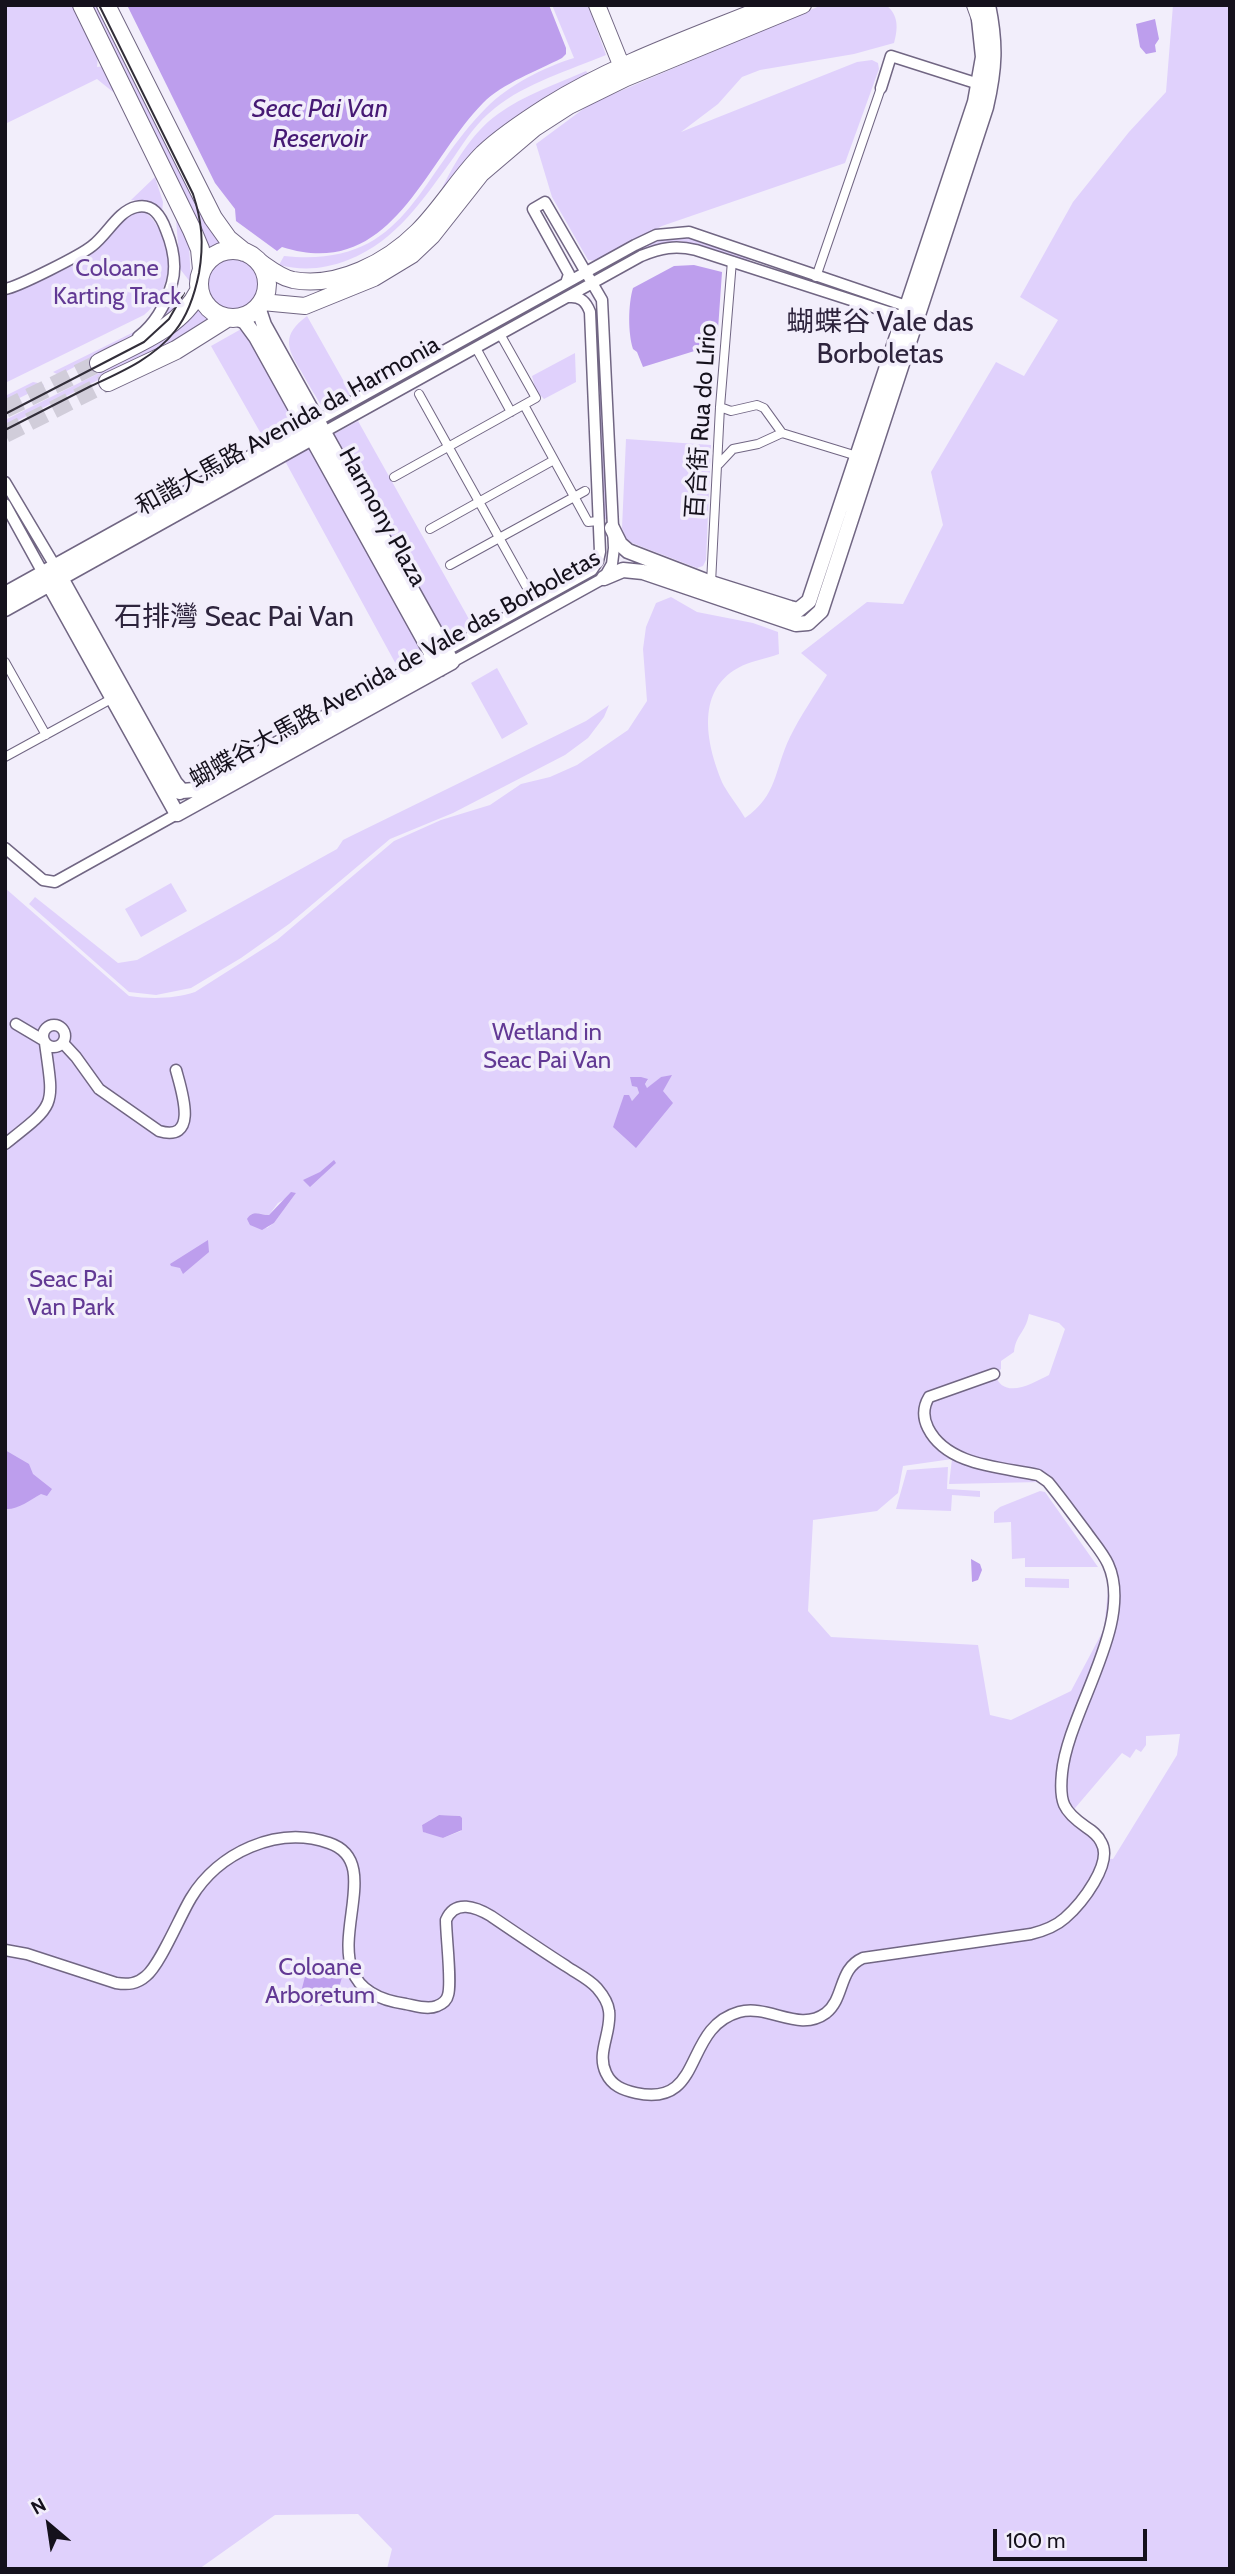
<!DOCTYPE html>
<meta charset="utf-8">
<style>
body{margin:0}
#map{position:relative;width:1235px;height:2574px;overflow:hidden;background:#f2eefb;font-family:Cabin,sans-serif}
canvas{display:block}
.frame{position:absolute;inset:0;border:7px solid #15111c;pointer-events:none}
.north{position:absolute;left:14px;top:2490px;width:70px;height:70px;-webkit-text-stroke:5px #f2eefb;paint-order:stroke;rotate:331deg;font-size:19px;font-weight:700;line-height:28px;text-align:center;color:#15111c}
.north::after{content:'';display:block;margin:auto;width:24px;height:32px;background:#15111c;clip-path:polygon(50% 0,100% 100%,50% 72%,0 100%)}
.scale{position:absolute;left:993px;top:2529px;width:154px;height:32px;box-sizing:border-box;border:4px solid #15111c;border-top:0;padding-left:9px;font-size:21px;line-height:24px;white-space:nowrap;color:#15111c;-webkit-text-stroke:5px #f2eefb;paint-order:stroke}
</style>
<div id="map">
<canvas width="1235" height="2574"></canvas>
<div class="frame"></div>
<div class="north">N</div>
<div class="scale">100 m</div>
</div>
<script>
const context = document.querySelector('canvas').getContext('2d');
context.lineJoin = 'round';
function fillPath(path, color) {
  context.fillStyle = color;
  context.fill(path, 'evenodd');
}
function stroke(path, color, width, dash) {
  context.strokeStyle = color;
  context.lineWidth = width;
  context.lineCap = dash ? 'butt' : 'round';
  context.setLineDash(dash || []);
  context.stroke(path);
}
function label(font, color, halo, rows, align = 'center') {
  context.font = font + ' Cabin,"Noto Sans SC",sans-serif';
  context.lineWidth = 7;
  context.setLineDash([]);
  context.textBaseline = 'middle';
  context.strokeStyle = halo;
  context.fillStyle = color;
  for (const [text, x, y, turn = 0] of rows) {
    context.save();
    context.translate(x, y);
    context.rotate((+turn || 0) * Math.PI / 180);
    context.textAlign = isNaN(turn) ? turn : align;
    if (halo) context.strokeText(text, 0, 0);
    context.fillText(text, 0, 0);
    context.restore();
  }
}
fillPath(new Path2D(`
 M5,5H72C86,21 101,46 97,67L112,65L120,81L113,92L97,79L5,124Z
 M87,5H100L226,245L206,255Z
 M552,5H588L606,55C570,70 526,83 495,108C477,122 466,139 454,157C424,198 397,241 348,260C325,269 303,271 279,265L284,256C407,269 416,178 486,108C509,85 544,67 574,58Z
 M822,5H886C899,15 898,29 894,43L854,54L760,70L742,77L718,104L681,132L857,62L872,60L878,63L879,69L845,163L662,226L597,261L588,260L552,197L536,144L590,104Z
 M1173,5H1230V2569H387L392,2549L358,2514L275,2515L199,2569H5V888L129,996C150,999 174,999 195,992L277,940L394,841L441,820L490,805L521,784L550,777L577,765L628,730L647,701L643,649L646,627L656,603L671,597L697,612L753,623L778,632L779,654C766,659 750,661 738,668C694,692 707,748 724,786C730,797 739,807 745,818C778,795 774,770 790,737C800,716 815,695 827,675L801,653L867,602L903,604L943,525L931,472L996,362L1024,376L1058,320L1020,297L1073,202L1129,132L1166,92ZM661,1077L663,1092L613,1127L629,1098L632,1101L639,1093L637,1087L648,1080L645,1084L647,1089ZM296,1193L274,1223L267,1228L250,1215L255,1213L269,1215L278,1203ZM1029,1314L1059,1323L1065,1329L1049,1375C1033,1383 1003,1401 995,1374L1001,1369V1361L1014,1352C1016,1334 1025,1334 1029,1314ZM952,1459L949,1484L1040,1482L1105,1567L1108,1590L1104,1629L1071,1691L1011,1720L990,1715L978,1645L831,1637L808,1611L813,1520L877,1511L898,1493L903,1466ZM1180,1734L1177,1755L1113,1859L1105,1858V1849L1070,1814L1122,1753L1130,1758L1136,1749L1141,1752L1146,1745V1736ZM439,1815L460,1816L461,1831L443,1838L433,1833H425L422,1825Z
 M586,71L589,75L540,102L438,197C451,168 471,133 498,114C524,95 557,84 586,71Z
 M155,177L163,202L162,213L150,203L131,200Z
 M139,210C149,213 154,220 159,229C176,257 169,294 144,315L5,383V294L90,251L124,220Z
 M176,219L189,244L191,283L180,269Z
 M679,236L695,238L750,257L748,263L706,247L680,241L656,245L601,271L648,244Z
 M206 284a27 27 0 1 1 54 0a27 27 0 1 1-54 0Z
 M175,289L183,299L159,323L59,375L53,372L142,328Z
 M537,304L538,307L327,424L326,422Z
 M197,305L203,314L215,321L5,427V420L163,341L183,324Z
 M307,316L351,394L324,410C316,397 308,384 301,371C286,347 282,335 307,316Z
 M243,328L295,421L264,439L211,346Z
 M596,330H599L607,519H604Z
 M575,353L576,382L544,399L536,391L532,376Z
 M33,382L43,384L44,386L5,405V396Z
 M358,421L474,628L447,643L332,435Z
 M626,439L711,445L706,560L703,566L697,568L632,543L626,538L622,528Z
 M312,446L425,653L398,668L285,461Z
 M603,526H606V555L598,572L456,653L455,650L590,574Z
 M497,668L528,724L502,739L471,683Z
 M609,705L604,717L588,738L565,755L453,813L390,839L289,924L241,958L191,988L156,995L129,992L29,904L35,897L118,963L137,960L337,849L343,840L351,836L586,721Z
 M171,883L187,911L141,937L125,909Z
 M948,1467L947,1489L980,1491V1497L952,1495L951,1511L896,1509L907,1470Z
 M1040,1491L1045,1492L1098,1567H1025V1558L1012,1559L1011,1522L994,1523V1512L1000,1507Z
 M1025,1578L1069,1579V1588L1025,1587Z`), '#e0d1fc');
fillPath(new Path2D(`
 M127,5H549L566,48V54L562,58C537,71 503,83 483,103C423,164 391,282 282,247L277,251L236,221L235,209L215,183Z
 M1155,19L1159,39L1155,45L1156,52L1146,54L1140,47L1136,24Z
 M694,265L722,272L717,344L643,367L637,352L633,349C628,333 628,305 633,288L674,266Z
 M672,1075L663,1091L673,1103L636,1148L613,1127L624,1095H629L632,1101L639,1093L637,1087L632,1086L630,1077H641L648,1079L645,1084L647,1088L661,1077Z
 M334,1160L336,1163L310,1187L303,1180L320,1172Z
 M291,1192L296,1193L274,1223L262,1230L250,1225L247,1219C253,1209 260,1215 269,1215Z
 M208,1240L209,1252L183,1274L180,1268L171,1266L170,1264Z
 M5,1450L29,1464L33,1474L52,1489L47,1496L41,1494C30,1500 18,1510 5,1509Z
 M971,1559L980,1564L982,1570L978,1580L972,1582Z
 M439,1815L460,1816L462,1818V1830L443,1838L423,1832L422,1825Z
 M346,1959C341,1985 334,2021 299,2000L304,1997L301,1992L307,1969L315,1970L317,1963Z`), '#bd9eed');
stroke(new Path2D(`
 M5,409L99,363
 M5,434L108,382`), '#d1cdda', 18, [18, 9]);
const pedestrian = new Path2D(`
 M816,277L881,88
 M476,348L511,412
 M419,394L526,586
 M524,405L588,522L598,521
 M720,407L731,411L757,405L764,408L782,433L857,456
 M719,464L733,449L758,444L782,433
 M394,477L536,398L500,334
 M430,529L554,460
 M450,565L585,491
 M711,583L720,407L732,261
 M5,662L46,735
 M5,757L113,698`);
const minor = new Path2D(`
 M881,88L891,56L985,86
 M5,289C18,287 81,255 92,246C107,235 118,211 136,207C153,203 161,216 166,230C173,247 177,265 172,283C166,304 156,323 138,337
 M317,421L635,245L656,235L689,232L912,308
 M324,432L641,256C661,248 675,245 696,250L910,319
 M5,482L55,566
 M5,504L43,573
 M445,651L592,570L598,561L600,552L590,312C586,301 580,296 569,297
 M452,662L604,578L612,564L614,548L602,300L545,202L533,209L569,274L566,283
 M5,848L43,880L55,882L177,814
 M16,1024L43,1040
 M43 1036a11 11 0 1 1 22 0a11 11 0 1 1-22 0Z
 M63,1043L76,1057L99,1089L159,1131C200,1143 181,1089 176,1070
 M5,1144C57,1103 54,1108 45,1043
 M5,1950L27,1954L116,1983C128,1985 137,1984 146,1976C160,1965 180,1916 191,1898C218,1853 277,1825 329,1843C399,1866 289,1988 406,2004C416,2006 428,2010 437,2006C442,2004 447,2000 448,1995C452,1983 446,1937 446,1920C455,1899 476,1907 491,1916C516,1933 541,1950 566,1966C576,1973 589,1979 597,1988C603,1995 608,2002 609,2011C612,2032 596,2053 606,2073C612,2086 623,2090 636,2093C705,2108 682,2028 739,2012C769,2004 799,2033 826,2013C845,1998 838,1969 863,1958L1031,1934C1043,1931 1055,1927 1065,1918C1081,1904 1114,1863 1101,1842C1098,1835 1092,1831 1086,1827C1063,1811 1059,1802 1062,1773C1068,1711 1135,1623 1108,1564C1103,1553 1094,1543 1087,1533C1074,1516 1062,1499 1048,1482L1038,1475C1001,1467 947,1466 928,1428C923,1418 923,1407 929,1397L994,1374`);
const tertiary = new Path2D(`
 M237,318L245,322L256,337L440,669
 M612,528L620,544L628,551L711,583L790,608L798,610L809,601L975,102L983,57L978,10
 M57,571L180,792
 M43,573L177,814L452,662L264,325L258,307
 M604,578L623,570L643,572L796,624L808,623L821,611L986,107C995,68 996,44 988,5
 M5,594L313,423
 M5,609L319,434
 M176,784L182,791L194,790L440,654`);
const secondary = new Path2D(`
 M597,5L622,67
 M975,5L980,19
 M256,259C268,267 279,277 293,280C338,288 387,262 418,231C442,207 459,177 483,153C502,135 525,120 547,106C616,63 696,36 771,5
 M262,302L305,306L374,278L412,255L432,236L481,174L535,128L569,106L626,78L803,5`);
const primary = new Path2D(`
 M82,5L192,230L200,249L202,269
 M106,5L213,218L228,239L244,252
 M199 284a34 34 0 1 1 68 0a34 34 0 1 1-68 0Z
 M99,363C134,344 180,329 199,291
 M108,382L176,350L227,318`);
stroke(pedestrian, '#716683', 10);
stroke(minor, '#716683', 13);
stroke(tertiary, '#716683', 17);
stroke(secondary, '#716683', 18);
stroke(primary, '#716683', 20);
stroke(pedestrian, '#fff', 8);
stroke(minor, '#fff', 10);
stroke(tertiary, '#fff', 14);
stroke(secondary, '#fff', 16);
stroke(primary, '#fff', 18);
stroke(new Path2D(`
 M5,414L144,342L169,319L184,293
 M5,430C34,415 62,401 91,386C121,372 154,358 175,331C188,315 195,293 199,273C204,244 202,221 193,194L99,5`), '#322e39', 2);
label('24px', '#623994', '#f2eefb', [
 ["Coloane",117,269],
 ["Karting Track",117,297],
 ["Wetland in",547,1033],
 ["Seac Pai Van",547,1061],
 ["Seac Pai",71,1280],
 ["Van Park",71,1308],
 ["Coloane",320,1968],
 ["Arboretum",320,1996]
]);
label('24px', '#15111c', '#f2eefb', [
 ["百合街 Rua do Lírio",702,421,-86],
 ["和諧大馬路 Avenida da Harmonia",288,426,-29],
 ["Harmony Plaza",382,517,61],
 ["蝴蝶谷大馬路 Avenida de Vale das Borboletas",395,669,-29]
]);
label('italic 26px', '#461974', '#f2eefb', [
 ["Seac Pai Van",320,109],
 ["Reservoir",320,139]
]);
label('28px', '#2e243d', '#f2eefb', [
 ["蝴蝶谷 Vale das",880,323],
 ["Borboletas",880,355],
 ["石排灣 Seac Pai Van",234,618]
]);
</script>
